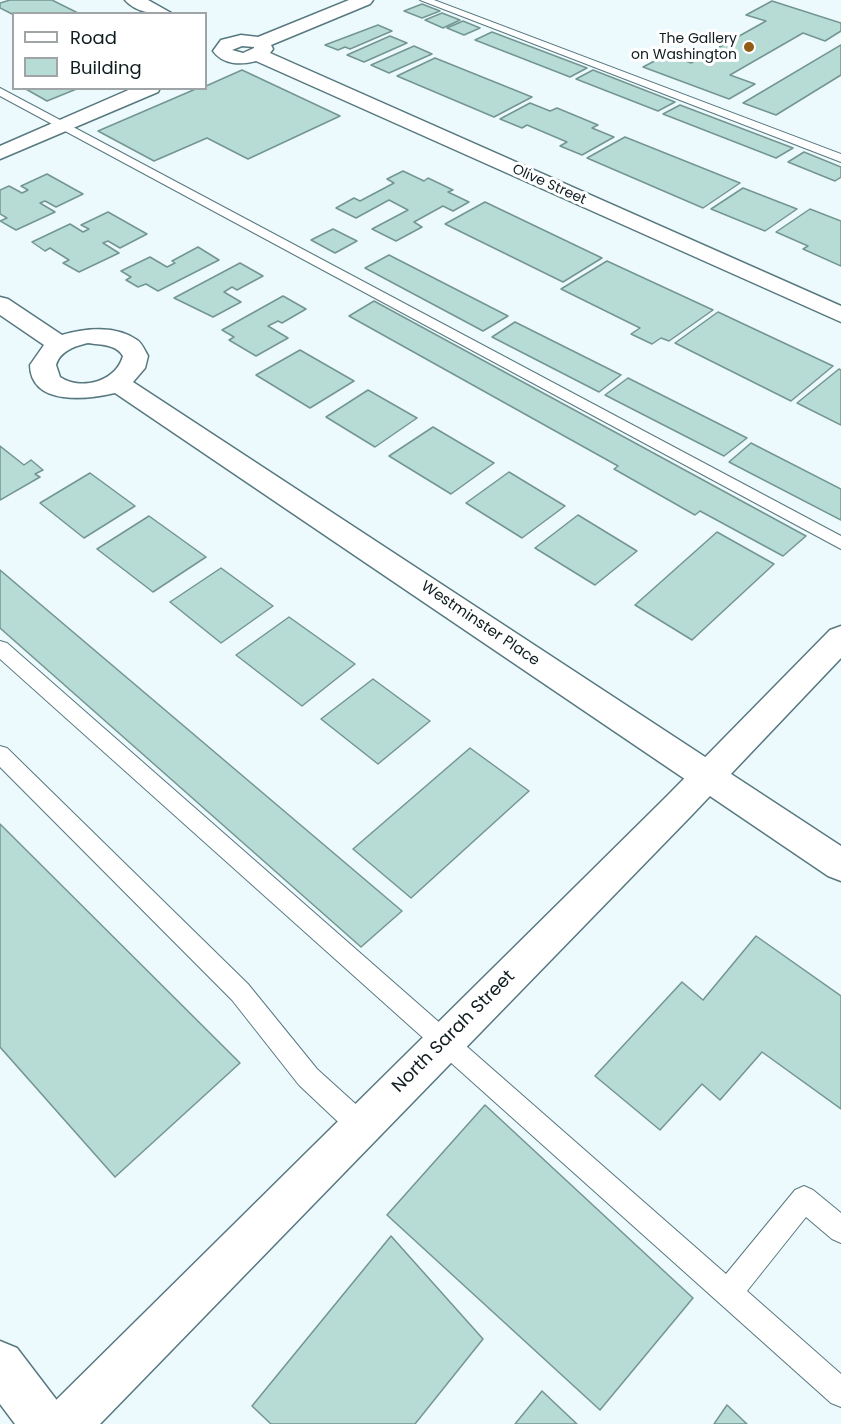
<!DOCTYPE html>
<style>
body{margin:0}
#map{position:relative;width:841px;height:1424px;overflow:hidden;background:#ecfafe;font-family:Poppins,sans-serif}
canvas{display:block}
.legend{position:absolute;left:12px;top:12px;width:195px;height:78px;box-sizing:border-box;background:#fff;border:2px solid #9fa5a6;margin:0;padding:8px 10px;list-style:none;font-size:18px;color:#101d20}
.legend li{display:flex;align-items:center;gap:12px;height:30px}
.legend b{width:30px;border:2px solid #9fa5a6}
</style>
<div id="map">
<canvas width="841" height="1424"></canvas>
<ul class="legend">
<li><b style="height:8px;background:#fff"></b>Road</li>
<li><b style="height:16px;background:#b7dbd5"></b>Building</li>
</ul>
</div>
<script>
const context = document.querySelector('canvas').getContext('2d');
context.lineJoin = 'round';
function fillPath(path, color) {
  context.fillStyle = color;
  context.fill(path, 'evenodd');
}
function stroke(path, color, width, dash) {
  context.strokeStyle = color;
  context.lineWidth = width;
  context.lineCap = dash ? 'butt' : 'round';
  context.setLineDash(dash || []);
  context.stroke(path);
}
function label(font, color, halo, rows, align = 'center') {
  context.font = font + ' Poppins,sans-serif';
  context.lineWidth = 6;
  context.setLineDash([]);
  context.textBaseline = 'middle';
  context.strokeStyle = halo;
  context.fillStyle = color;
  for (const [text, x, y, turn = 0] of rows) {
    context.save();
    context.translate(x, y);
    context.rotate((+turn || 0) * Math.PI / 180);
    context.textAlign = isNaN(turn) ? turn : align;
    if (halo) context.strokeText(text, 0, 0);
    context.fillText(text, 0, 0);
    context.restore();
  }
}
const building = new Path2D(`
 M10,0H52L80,14L14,15L0,8V3Z
 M772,1L841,23V31L825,41L803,33L730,75L755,84L729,99L643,67L668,54L691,63L766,21L746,15Z
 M422,4L440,11L422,18L404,11Z
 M442,13L460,20L443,28L425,20Z
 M463,21L480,28L464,35L447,28Z
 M378,25L392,31L350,49L345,47L338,50L325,45Z
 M492,32L587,68L570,77L475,40Z
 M390,36L407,43L364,62L347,55Z
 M841,45V75L776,115L743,103Z
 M414,46L432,54L389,73L371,65Z
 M435,58L532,97L494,117L397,76Z
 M242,70L340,116L248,159L207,138L154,161L98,131L198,88H206V86Z
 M593,70L675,102L658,111L576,79Z
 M24,88H79L47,101Z
 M530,103L550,111L557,108L598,125L592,128L614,137L582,155L560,146L567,142L527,125L522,128L500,119Z
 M680,105L793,148L776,158L663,114Z
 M625,137L740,183L703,208L587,158Z
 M804,152L841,167V177L835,181L788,162Z
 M403,171L424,181L428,178L453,190L448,192L469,202L453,211L443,206L414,222L422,227L396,241L372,229L408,210L389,200L356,218L336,208L354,198L360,201L394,183L387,179Z
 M47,174L83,194L56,207L45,201L40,203L55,212L16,230L0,221L7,218L0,214V190L9,186L22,193L28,190L21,186Z
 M743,188L797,209L765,231L711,209Z
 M485,202L602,258L563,282L445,224Z
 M810,209L841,221V266L803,249L808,246L776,232Z
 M108,212L147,234L120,248L108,241L103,243L119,253L79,272L63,263L69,260L50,248L45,251L32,242L70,224L83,232L89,229L81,225Z
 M333,229L357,241L335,253L311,240Z
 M198,247L219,260L158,291L146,284L138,287L126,280L131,277L121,271L150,257L167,267L175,263L172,261Z
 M389,255L508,316L483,331L365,268Z
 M607,261L713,310L669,341L661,338L652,344L631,334L640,328L561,289Z
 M240,263L263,276L237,290L232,287L224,292L241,302L213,317L174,298Z
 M283,296L306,309L282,323L278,321L268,326L288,338L256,356L229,340L234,337L222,330Z
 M374,301L806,536L783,556L700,511L695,515L614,469L618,466L349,316Z
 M718,312L833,366L791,401L675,343Z
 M515,322L621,375L599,392L492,337Z
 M300,350L354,381L310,408L256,375Z
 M839,369L841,370V425L797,403Z
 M628,378L747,438L724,456L605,395Z
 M368,390L417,418L375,447L326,417Z
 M433,427L494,463L451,494L389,456Z
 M751,443L841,489V520L729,462Z
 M0,446L24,465L31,460L43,470L35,474L40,477L0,500Z
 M509,472L565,506L522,538L466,503Z
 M90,473L135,506L84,538L40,503Z
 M578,515L637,551L595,585L535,548Z
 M149,516L206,557L153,592L97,549Z
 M717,532L774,564L692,640L635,605Z
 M221,568L273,606L221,643L170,602Z
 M0,570L402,911L361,947L0,628Z
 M289,617L355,664L302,706L236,655Z
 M373,679L430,721L378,764L321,719Z
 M470,748L529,791L411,898L353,849Z
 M0,824L240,1063L115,1177L0,1047Z
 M756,936L841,996V1109L762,1052L720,1100L702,1084L660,1130L595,1076L682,982L703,1000Z
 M485,1105L693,1298L600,1410L387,1215Z
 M391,1236L483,1339L415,1424H271L252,1406Z
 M542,1391L577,1424H515Z
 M727,1405L747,1424H714Z`);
fillPath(building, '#b7dbd5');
stroke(building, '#749691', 1.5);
const lane = new Path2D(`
 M420,0H434L841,154V162Z
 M0,88L841,536V549L0,96Z
 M0,641L7,643L726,1274L795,1190L804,1186L813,1190L841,1213V1243L832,1239L806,1217L747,1291L841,1374V1407L831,1403L0,659Z
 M0,746L7,748L248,984L317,1069L370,1117L373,1126L370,1135L361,1138L352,1135L299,1085L232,1000L0,767Z`);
const street = new Path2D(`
 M125,0H148L173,14C157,14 137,14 125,0Z
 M349,0H373L370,4L271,45L273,49L270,53L841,306V322L256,61C241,65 223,65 213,51L221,40L241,35L258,37ZM242,46L254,47V48L243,53L232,50Z
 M133,88H160L158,92L0,159V146Z
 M0,297L8,299L62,335C85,328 116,325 137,340C142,343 145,351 148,356L145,368L133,382L841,846V881L828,876L115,393C89,399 31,407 30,365L44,345L0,315ZM88,343C101,345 116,344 123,356C116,382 81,391 60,377L56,365C60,351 75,346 88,343Z
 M0,1341L17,1348L62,1407L69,1424H15L0,1404Z`);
const secondary = new Path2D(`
 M841,626V658L691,816L100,1424H42L49,1407L667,796L830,630Z`);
stroke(lane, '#57787f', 2);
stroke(street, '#57787f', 3);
stroke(secondary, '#57787f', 3);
fillPath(lane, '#fff');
fillPath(street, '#fff');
fillPath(secondary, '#fff');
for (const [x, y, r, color] of [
 [749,47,6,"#935c15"]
]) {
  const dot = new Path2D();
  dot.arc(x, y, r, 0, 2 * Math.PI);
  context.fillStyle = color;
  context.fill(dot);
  stroke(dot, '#fff', 2);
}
label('14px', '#101d20', '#fff', [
 ["The Gallery",737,39],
 ["on Washington",737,55]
], 'right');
label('14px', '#101d20', '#fff', [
 ["Olive Street",549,185,24]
]);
label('15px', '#101d20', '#fff', [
 ["Westminster Place",480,624,34]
]);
label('18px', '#101d20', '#fff', [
 ["North Sarah Street",454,1032,-45]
]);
</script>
